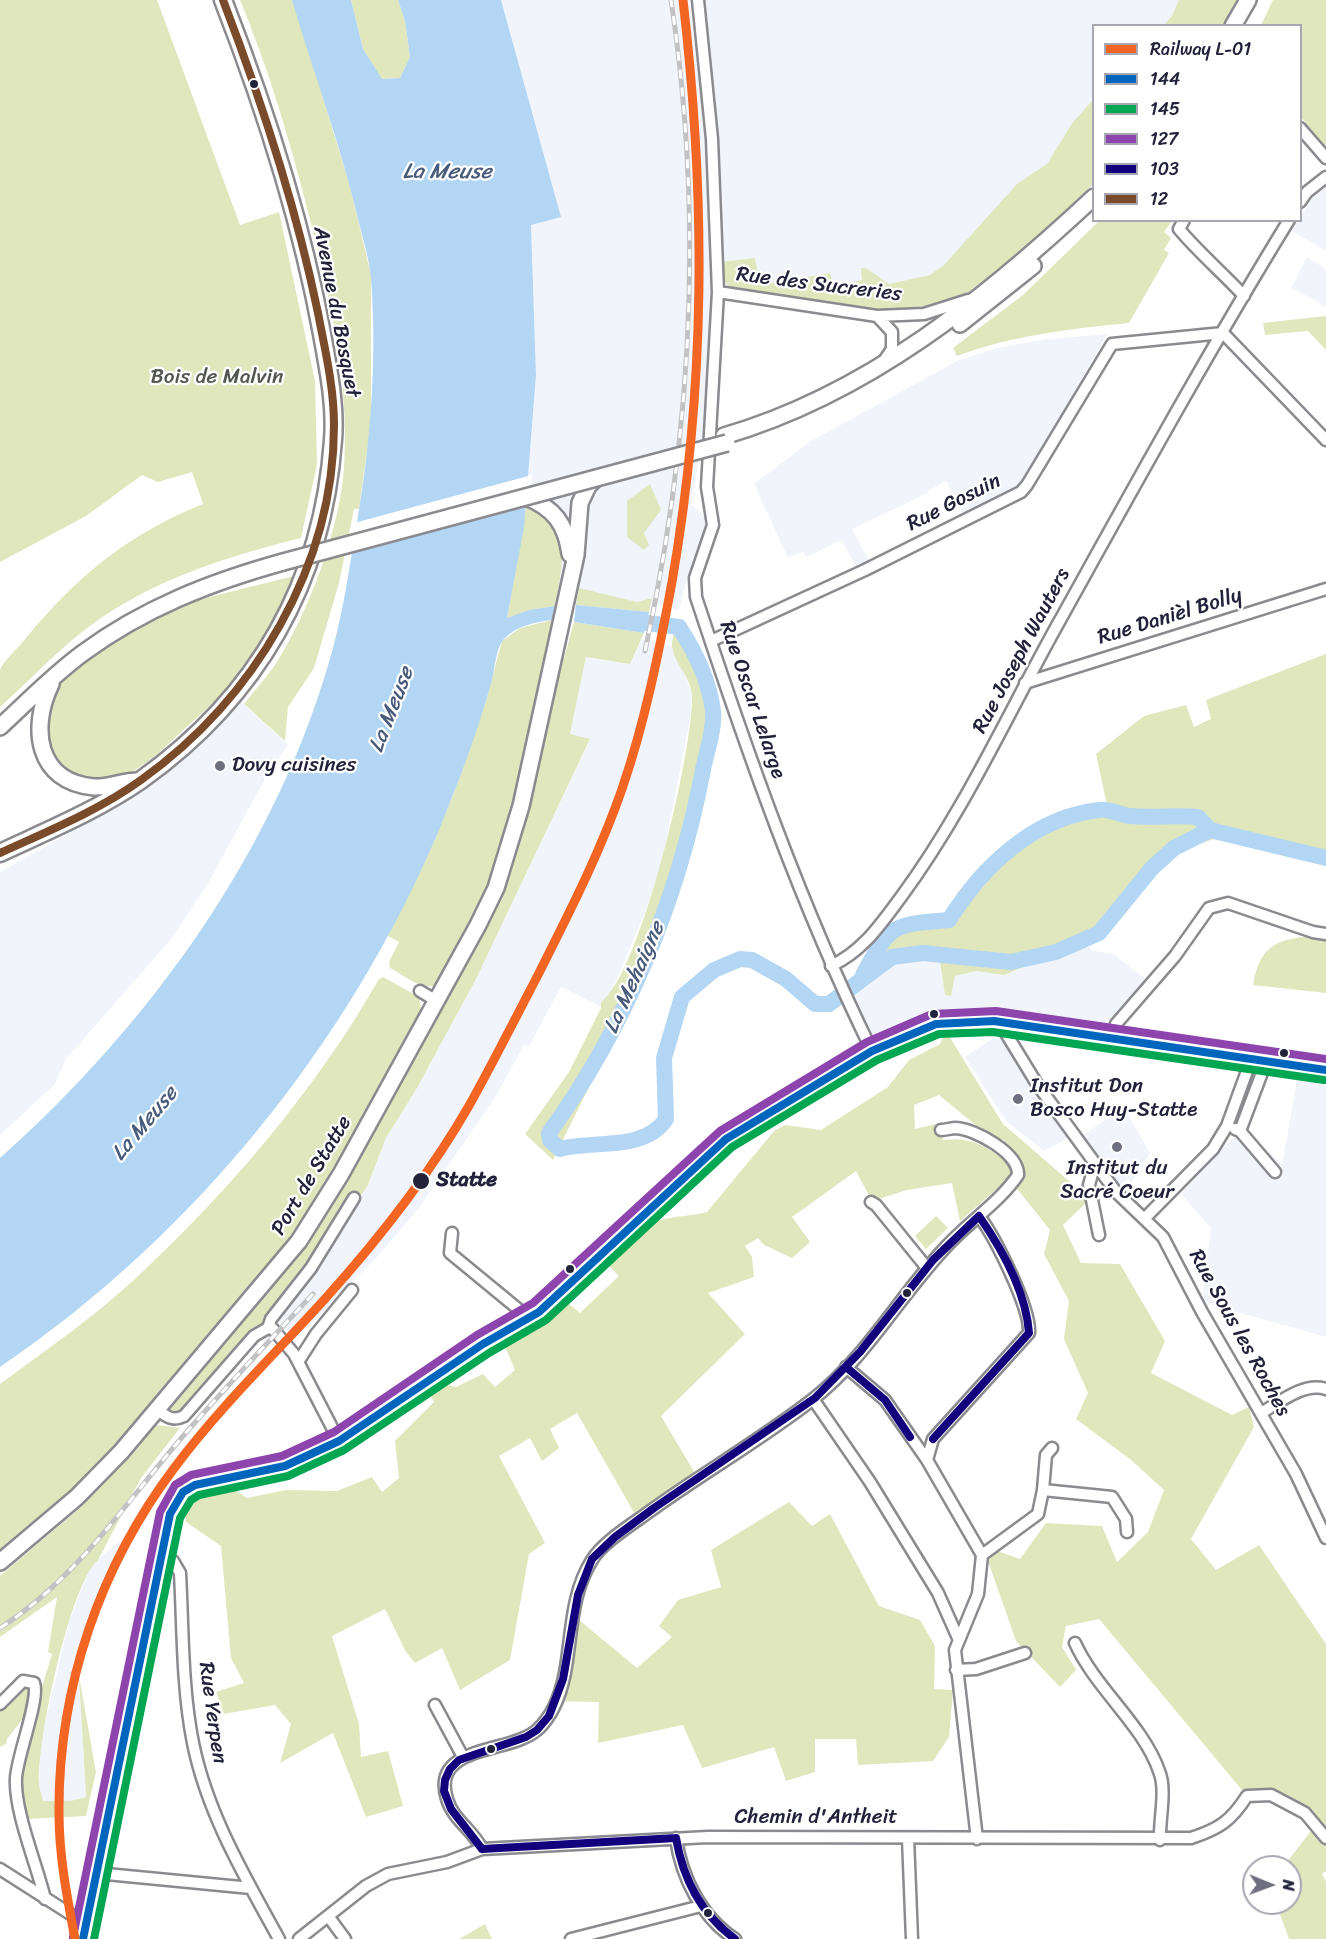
<!DOCTYPE html>
<meta charset="utf-8">
<style>
body{margin:0}
#map{position:relative;width:1326px;height:1939px;overflow:hidden;background:#fff;font-family:Sriracha,sans-serif}
canvas{display:block}
.legend{position:absolute;left:1092px;top:24px;width:210px;height:198px;box-sizing:border-box;background:#fff;border:2px solid #a7a7b1;margin:0;padding:8px 10px;list-style:none;font-size:18px;color:#22223b}
.legend li{display:flex;align-items:center;gap:12px;height:30px}
.legend b{width:30px;border:2px solid #a7a7b1}
.north{position:absolute;left:1242px;top:1855px;width:60px;height:60px;box-sizing:border-box;background:#fff;border:2px solid #a7a7b1;border-radius:50%;rotate:91deg;font-size:16px;font-weight:700;line-height:24px;text-align:center;color:#22223b}
.north::after{content:'';display:block;margin:auto;width:21px;height:27px;background:#6f6f80;clip-path:polygon(50% 0,100% 100%,50% 72%,0 100%)}
</style>
<div id="map">
<canvas width="1326" height="1939"></canvas>
<ul class="legend">
<li><b style="height:8px;background:#f26522"></b>Railway L-01</li>
<li><b style="height:8px;background:#0065bd"></b>144</li>
<li><b style="height:8px;background:#00a651"></b>145</li>
<li><b style="height:8px;background:#8e44ad"></b>127</li>
<li><b style="height:8px;background:#13007c"></b>103</li>
<li><b style="height:8px;background:#7a4b2a"></b>12</li>
</ul>
<div class="north">N</div>
</div>
<script>
const context = document.querySelector('canvas').getContext('2d');
context.lineJoin = 'round';
function fillPath(path, color) {
  context.fillStyle = color;
  context.fill(path, 'evenodd');
}
function stroke(path, color, width, dash) {
  context.strokeStyle = color;
  context.lineWidth = width;
  context.lineCap = dash ? 'butt' : 'round';
  context.setLineDash(dash || []);
  context.stroke(path);
}
function label(font, color, halo, rows, align = 'center') {
  context.font = font + ' Sriracha,sans-serif';
  context.lineWidth = 4.5;
  context.setLineDash([]);
  context.textBaseline = 'middle';
  context.strokeStyle = halo;
  context.fillStyle = color;
  for (const [text, x, y, turn = 0] of rows) {
    context.save();
    context.translate(x, y);
    context.rotate((+turn || 0) * Math.PI / 180);
    context.textAlign = isNaN(turn) ? turn : align;
    if (halo) context.strokeText(text, 0, 0);
    context.fillText(text, 0, 0);
    context.restore();
  }
}
fillPath(new Path2D(`
 M501,0H689L698,65L708,172L711,281L707,415L691,504L707,519L705,536L687,577L679,610L651,604L649,612L576,605L555,606L541,607L507,619L524,527L536,375L531,224L561,217Z
 M702,0H1240L1223,25L1094,26L1093,184L1045,232L971,295L725,285L721,277L718,167Z
 M1326,186V251L1292,231L1312,199Z
 M1307,257L1326,269V306L1322,307V304L1291,288Z
 M1107,334L1025,481L1016,488L964,515L946,481L928,491V493L852,529L869,561L856,568L842,540L806,557L803,552L788,558L754,484L811,441L959,360L998,348L1040,340Z
 M642,639L671,646L692,692L690,720L662,862L645,912L617,979L608,997L601,1002V1007L561,987L529,1046L524,1045L496,1096L419,1208L378,1256L296,1339L276,1319L318,1262L367,1187L386,1138L417,1088L476,979L590,740L570,735L586,657L630,664Z
 M240,701L288,745L266,777L210,880L173,937L66,1059L55,1084L0,1135V872L107,812L192,749Z
 M1088,943L1091,950L1115,955L1146,980L1100,1029L988,1015L948,1014L906,1028L870,1047L848,1003L862,978L892,957L923,953L939,955L945,995L951,996L955,976L976,971L1004,975Z
 M1003,1037L1070,1137L1044,1151L1006,1121L965,1057L992,1039Z
 M1326,1045V1337L1202,1302L1211,1228L1181,1194L1232,1139L1251,1134L1282,1165L1298,1075L1320,1079Z
 M1117,1111L1128,1115L1150,1153L1131,1183L1128,1179L1115,1188L1081,1137Z
 M149,1514L118,1565L96,1620L79,1675L86,1797L70,1801H43L39,1786L40,1745L69,1622L90,1567Z`), '#f2f4fc');
fillPath(new Path2D(`
 M0,0H157L240,225L279,212L315,381L317,464L301,538C221,558 142,583 77,636C50,658 26,684 0,707C0,697 0,680 0,670C4,660 19,647 26,638C77,576 128,534 203,504L192,472L158,482L142,475L86,516L0,562Z
 M240,0H293L350,186L371,275V422L359,509H354L339,583L314,668L288,707L285,741L244,704C254,691 266,678 275,665C308,614 340,528 344,468C350,380 329,293 307,208C289,138 268,67 240,0Z
 M351,0H398L405,21L410,57L400,78L381,79L363,49Z
 M1179,0H1240L1223,25L1163,26L1172,16Z
 M1273,0H1326V148L1301,117L1300,26L1261,25Z
 M1093,100V184L1045,232L971,295L924,312H879L731,289L721,277V262L755,258L760,285L830,273L834,286L862,280L861,268H866L889,284L930,275L944,265L1017,184L1047,164L1073,122Z
 M1099,221H1172L1164,232L1171,238L1164,250L1169,253L1129,323C1070,329 1013,335 957,356L953,348L1023,295Z
 M1326,316V350L1308,331L1265,335L1263,323Z
 M650,484L661,510L644,533L649,545L644,550L627,537V501Z
 M530,506C574,520 562,572 555,606L529,610L507,619L526,507Z
 M294,576L277,613L249,662L229,688L154,757L122,779L81,782L65,771L50,755L44,739L49,701L63,680L96,655L132,630L185,603Z
 M579,588L637,602L652,598L649,612L576,605Z
 M552,620L503,852L488,892L434,986C419,989 403,975 390,968L389,962L399,942L388,936L422,868L454,793L486,701L502,641L520,628Z
 M574,622L644,633L630,664L586,657L570,734L590,739L476,979L417,1088L386,1138L367,1187L271,1319L177,1419L156,1409L299,1241L484,927L560,658H564Z
 M676,626L679,627L699,659L715,709L701,793L666,920L649,966L553,1160L525,1134L569,1072L601,1008V1002C641,973 694,748 692,695C691,677 672,661 672,644C672,639 674,632 676,626Z
 M1326,654V865L1214,839L1177,851L1153,875L1126,912L1105,934L1004,975L976,971L955,976L951,996L945,995L939,955C904,950 889,959 862,978L880,943L898,926L949,919L950,908L992,856L1069,813L1107,805L1096,754L1144,716L1186,705L1194,727L1211,719L1206,700Z
 M1314,936L1326,938V993L1253,985C1260,945 1276,939 1314,936Z
 M383,977L419,997L421,1009L341,1162L302,1226L229,1318L161,1392L99,1465L75,1490L0,1555V1384C46,1350 94,1317 136,1278C230,1190 315,1091 379,979Z
 M946,1031L1003,1124L1090,1199L1063,1225L1081,1263L1120,1264L1165,1341L1151,1373L1232,1415L1249,1407L1254,1427L1191,1539L1216,1570L1259,1545L1326,1644V1871L1322,1874L1326,1882V1939H1289L1276,1903H1290V1867H1283L1315,1826L1271,1795L1247,1796L1099,1619L1066,1626L1062,1647L1076,1670L1060,1687L1016,1641L988,1561L997,1551L1020,1559L1046,1523L1102,1526L1117,1562L1148,1532L1164,1490L1131,1460L1076,1419L1088,1393L1064,1339L1069,1301L1044,1254L1050,1230L1014,1185L1018,1175L1006,1153L1004,1140L990,1137L939,1095L914,1105L915,1129L940,1123L943,1140C974,1136 994,1150 1015,1171L1014,1174L960,1221L952,1183L907,1190L872,1201L856,1171L792,1217L810,1242L792,1258L764,1245L758,1238L745,1246L752,1257L754,1277L708,1293L745,1334L661,1416L696,1475L636,1516L577,1413L550,1429L559,1448L542,1461L530,1438L499,1456L545,1543L529,1554L510,1660L460,1690L442,1648L415,1663L406,1652L385,1609L332,1636L359,1724L361,1757L388,1751L403,1806L366,1817L333,1733L280,1763L291,1724L275,1705L224,1714L216,1692L244,1683L231,1658L221,1546L186,1522L184,1504L196,1492L228,1485L247,1498L286,1490L337,1491L372,1477L382,1492L399,1478L395,1441L434,1402L429,1392L443,1384L456,1387L483,1374L495,1387L515,1370L503,1342L562,1298L580,1313L619,1276L602,1259L618,1244L627,1245C631,1241 632,1237 635,1234C653,1215 685,1218 707,1212L774,1131L785,1125L821,1130L888,1087L909,1060L940,1044Z
 M936,1216L948,1228L926,1249L915,1236Z
 M157,1425L180,1428L141,1478L98,1560C69,1586 37,1742 39,1783C39,1789 42,1795 43,1801H70L86,1797L79,1676L96,1772L86,1816L26,1819C23,1803 19,1788 21,1772C25,1733 41,1692 52,1654L48,1652L57,1597L0,1637V1576L81,1507Z
 M789,1502L812,1526L830,1514L879,1606L920,1620L935,1646L934,1689L953,1690L949,1737L933,1761L858,1765L856,1739H815V1772L786,1781L774,1747L702,1768L683,1725L598,1743L599,1702L557,1701L571,1621L578,1619L637,1668L672,1637L659,1626L678,1600L721,1587L711,1550Z
 M28,1685L31,1689L28,1712L7,1739L6,1744L0,1747V1709L21,1687Z
 M485,1924L492,1939H459Z`), '#e0e7bd');
fillPath(new Path2D(`
 M292,0H351L363,49L382,79L400,78L410,57L405,21L398,0H501L561,217L531,225L536,375L524,527L507,618L529,610L555,606L552,620C535,622 516,626 504,639C496,647 495,669 492,680C478,731 459,781 439,830C348,1045 193,1236 0,1367V1158C152,1023 279,846 333,648C344,607 350,564 357,522C371,441 377,359 371,278C369,257 362,236 357,215C340,143 313,72 292,0Z
 M576,605L649,612L644,633L574,622Z`), '#b2d6f3');
fillPath(new Path2D(`
 M532,475L529,506L349,554L354,523Z`), '#fff');
stroke(new Path2D(`
 M624,620L679,627C696,653 709,680 713,711C715,729 706,753 703,770C678,900 627,1025 549,1133L550,1140L560,1149C591,1140 645,1152 666,1119L664,1058L682,997L714,970L740,959L752,960L786,979L815,1004H829L892,957L923,953L1011,962L1056,952L1099,933L1152,868L1174,848L1210,830L1326,858
 M863,975C891,923 892,925 949,920C982,867 1034,817 1099,810C1109,808 1120,815 1130,816C1153,818 1175,815 1198,817L1210,830`), '#b2d6f3', 16);
const street = new Path2D(`
 M698,0L712,139L718,292L707,487L713,525L695,578L696,597C747,752 800,904 872,1051
 M1300,128L1326,158
 M1300,202L1307,192L1326,177
 M1184,220L1179,229C1199,253 1223,273 1244,296
 M718,292L877,316L924,314L968,300
 M877,316L892,332V349L884,361
 M1223,333L1326,440
 M711,641L865,570L1021,492L1027,485L1112,344L1223,333
 M1025,683L1326,589
 M831,966C863,951 880,925 901,897C964,812 1007,715 1059,622C1134,487 1208,352 1289,220
 M420,991L435,1000
 M1006,1023L1004,1030L1037,1084L1116,1192L1163,1237L1202,1312L1296,1474L1326,1538
 M1112,1039L1116,1024L1175,956L1209,908L1228,903L1313,932L1326,934
 M1235,1129L1240,1131L1275,1172
 M1240,1131L1266,1062
 M1095,1163L1089,1185L1099,1235
 M871,1202L876,1205L927,1268
 M1145,1218L1213,1149L1227,1126L1251,1060
 M452,1233L450,1253L529,1318
 M268,1328L271,1319L311,1268L354,1198
 M298,1362L316,1334L352,1290
 M846,1367L885,1400L927,1460L982,1555L978,1594L955,1650L977,1839
 M813,1399L870,1482L938,1593L958,1638
 M156,1409C166,1416 172,1422 184,1416L254,1336L268,1328L273,1329L294,1354L339,1441
 M1261,1413C1280,1402 1304,1382 1326,1389
 M1052,1448L1046,1455L1043,1490L1112,1497L1126,1519L1127,1532
 M927,1460L933,1439L1029,1333C1031,1309 995,1237 979,1216
 M982,1555L1038,1514L1043,1490
 M162,1556L173,1561L180,1573C183,1629 182,1688 193,1743C207,1813 245,1877 279,1939
 M1075,1643C1096,1689 1143,1725 1159,1771C1167,1790 1159,1819 1160,1840
 M956,1670L976,1669L1025,1653
 M0,1704L23,1681L34,1683C40,1699 17,1756 16,1778C14,1811 37,1865 45,1899
 M435,1705L463,1757
 M676,1838C681,1877 702,1918 735,1939
 M908,1838L912,1939
 M482,1849C473,1830 453,1820 447,1799C430,1744 510,1754 537,1730C543,1725 551,1714 554,1707C576,1663 563,1606 592,1560C602,1543 631,1525 646,1514C701,1474 759,1441 812,1400C865,1359 899,1297 944,1249C967,1223 999,1203 1018,1175C1019,1153 975,1129 956,1128C951,1128 946,1130 941,1130
 M0,1869L86,1924
 M96,1873L251,1888
 M328,1916L345,1939
 M299,1939L366,1886L388,1874L447,1862L482,1849L708,1837L1191,1838C1219,1829 1231,1821 1247,1796L1271,1795L1305,1813L1326,1838
 M571,1939L701,1906`);
const secondary = new Path2D(`
 M1233,26L1248,0
 M960,324L1033,266
 M724,436C868,394 986,298 1094,197
 M526,497C554,508 566,524 570,554
 M51,684C30,727 36,782 94,787C109,788 125,780 140,781
 M0,727C27,702 53,675 83,653C144,608 211,582 283,562
 M0,1562L77,1497L121,1452L299,1241L341,1174L478,925L496,888L521,806L576,555L580,503L588,486L596,478`);
const primary = new Path2D(`
 M0,853C47,831 98,810 141,780C257,697 323,583 333,440C336,405 328,368 322,334C301,219 265,108 223,0
 M83,1939L170,1514L183,1492L195,1485L285,1466L339,1441L483,1344L539,1312L561,1294L629,1227L726,1139L872,1051L936,1024L968,1021H994L1326,1070`);
stroke(street, '#8a8a8f', 15);
stroke(secondary, '#8a8a8f', 20);
stroke(primary, '#8a8a8f', 21);
stroke(street, '#fff', 10);
stroke(secondary, '#fff', 15);
stroke(primary, '#fff', 16);
const rail = new Path2D(`
 M645,651C692,436 704,218 671,0
 M0,1628C77,1579 126,1502 184,1435C226,1387 270,1340 313,1294`);
stroke(rail, '#c2c2c4', 5);
stroke(rail, '#fff', 3, [9]);
const secondaryBridge = new Path2D(`
 M283,562L727,443`);
stroke(secondaryBridge, '#8a8a8f', 20, []);
stroke(secondaryBridge, '#fff', 15);
stroke(new Path2D(`
 M83,1939L170,1514L183,1492L195,1485L285,1466L339,1441L483,1344L539,1312L726,1139L872,1051L936,1024L994,1021L1326,1070`), '#0065bd', 8);
stroke(new Path2D(`
 M94,1939L180,1518L191,1500L199,1495L288,1476L344,1450L489,1353L546,1320L732,1147L877,1060L939,1034L993,1032L1324,1080`), '#00a651', 8);
stroke(new Path2D(`
 M73,1937L160,1512L175,1485L191,1475L282,1456L334,1432L477,1335L533,1303L720,1131L867,1042L932,1014L996,1011L1326,1059`), '#8e44ad', 8);
stroke(new Path2D(`
 M846,1367L885,1400L910,1437
 M933,1439L1029,1333C1026,1292 1002,1249 979,1216
 M676,1838C683,1879 701,1914 735,1939
 M482,1849L451,1809L444,1791L445,1780L450,1769L459,1760L526,1737L537,1730L549,1716L563,1679L578,1595L592,1559L615,1537L654,1508L815,1398L860,1352L933,1260L979,1216
 M482,1849L676,1838`), '#13007c', 8);
stroke(new Path2D(`
 M0,853C48,831 98,811 141,780C254,699 334,567 334,425C334,387 325,350 318,313C296,206 262,102 223,0`), '#7a4b2a', 8);
stroke(new Path2D(`
 M75,1939C67,1897 59,1856 59,1813C58,1688 100,1566 175,1467C220,1407 274,1355 324,1300C379,1239 429,1176 470,1104C494,1061 516,1017 539,973C569,913 600,853 622,789C645,722 659,652 672,582C706,386 706,198 683,0`), '#f26522', 9);
for (const [x, y, r, color] of [
 [254,84,5,"#22223b"],
 [220,766,6,"#6f6f80"],
 [934,1014,5,"#22223b"],
 [1284,1053,5,"#22223b"],
 [1018,1099,6,"#6f6f80"],
 [1117,1147,6,"#6f6f80"],
 [421,1181,9,"#22223b"],
 [570,1269,5,"#22223b"],
 [907,1293,5,"#22223b"],
 [491,1749,5,"#22223b"],
 [708,1913,5,"#22223b"]
]) {
  const dot = new Path2D();
  dot.arc(x, y, r, 0, 2 * Math.PI);
  context.fillStyle = color;
  context.fill(dot);
  stroke(dot, '#fff', 2);
}
label('21px', '#22223b', '#fff', [
 ["Rue des Sucreries",819,285,7],
 ["Avenue du Bosquet",336,312,79],
 ["Rue Gosuin",954,503,-27],
 ["Rue Danièl Bolly",1170,617,-17],
 ["Rue Joseph Wauters",1022,651,-62],
 ["Rue Oscar Lelarge",752,700,71],
 ["Port de Statte",312,1176,-59],
 ["Rue Sous les Roches",1239,1333,61],
 ["Rue Yerpen",212,1713,82],
 ["Chemin d'Antheit",816,1818]
]);
label('21px', '#535752', '#fff', [
 ["Bois de Malvin",217,378]
]);
label('21px', '#22223b', '#fff', [
 ["Dovy cuisines",232,766],
 ["Institut Don",1030,1087],
 ["Bosco Huy-Statte",1030,1111],
 ["Institut du",1117,1169,"center"],
 ["Sacré Coeur",1117,1193,"center"]
], 'left');
label('bold 21px', '#22223b', '#fff', [
 ["Statte",436,1181]
], 'left');
label('italic 22px', '#495b7a', '#fff', [
 ["La Meuse",447,172],
 ["La Meuse",392,710,-69],
 ["La Mehaigne",635,978,-66],
 ["La Meuse",145,1124,-50]
]);
</script>
